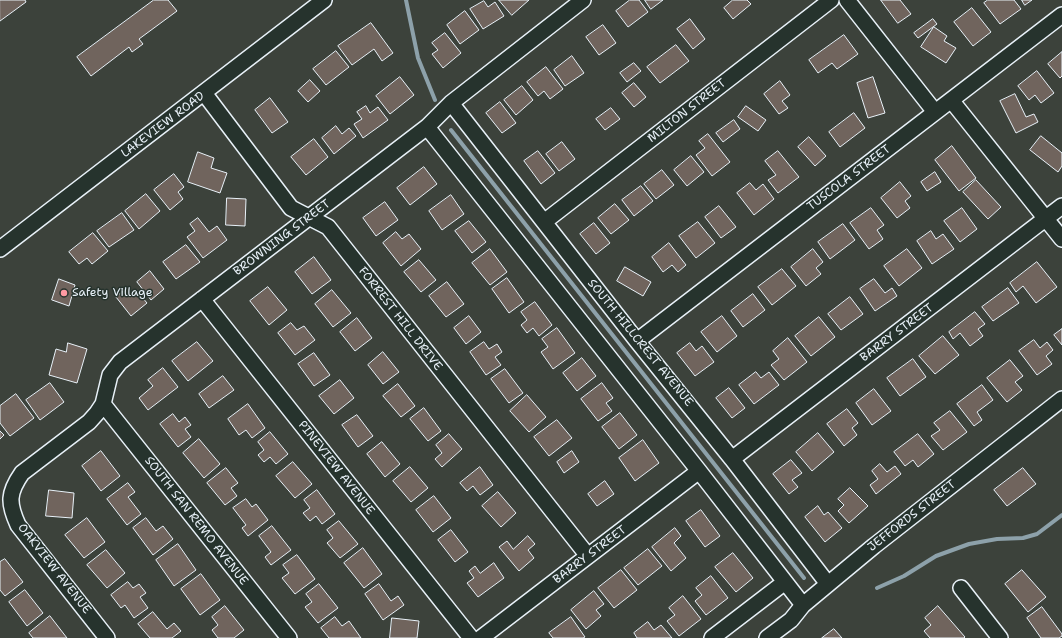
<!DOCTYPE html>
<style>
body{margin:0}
canvas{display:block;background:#3c423b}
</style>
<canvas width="1062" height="638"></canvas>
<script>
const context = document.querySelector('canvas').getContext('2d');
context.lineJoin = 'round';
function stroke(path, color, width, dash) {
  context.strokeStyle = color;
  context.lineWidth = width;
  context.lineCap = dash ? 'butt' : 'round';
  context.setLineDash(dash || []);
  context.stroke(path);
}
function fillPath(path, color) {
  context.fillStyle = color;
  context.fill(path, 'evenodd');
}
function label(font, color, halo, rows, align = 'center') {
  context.font = font + ' "Shantell Sans",sans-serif';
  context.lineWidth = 3;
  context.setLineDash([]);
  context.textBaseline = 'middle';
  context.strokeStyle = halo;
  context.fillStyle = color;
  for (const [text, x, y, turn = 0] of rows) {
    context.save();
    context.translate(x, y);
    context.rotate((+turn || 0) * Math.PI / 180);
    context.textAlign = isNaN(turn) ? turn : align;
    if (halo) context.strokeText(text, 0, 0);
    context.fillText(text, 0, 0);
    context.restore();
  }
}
stroke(new Path2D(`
 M406,0L418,58L435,100
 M451,130L804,578
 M877,588L904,576L936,556L969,544L997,539L1023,538L1037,534L1062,515`), '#8da1aa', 4);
const building = new Path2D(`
 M0,0H25L26,2L0,21Z
 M154,0H168L177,11L139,39L143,44L132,52L129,47L91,76L77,57Z
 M499,0H529L512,15Z
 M630,0H639L648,12L628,27L616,11Z
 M645,0H663L651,9Z
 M733,0H747L751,4L733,19L724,8Z
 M881,0H900L911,14L898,23Z
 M988,0H1014L1021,9L1000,24L984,3Z
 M1022,0H1032L1025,5Z
 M484,1L488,7L495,2L504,16L483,29L470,9Z
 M972,8L991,32L973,46L954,22Z
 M465,11L479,30L460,44L447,25Z
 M690,19L705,39L693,49L677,29Z
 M933,19L937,24L918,38L914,33Z
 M371,23L393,53L382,61L374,49L352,65L338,46Z
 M603,25L616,43L599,55L586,37Z
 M934,27L947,36L944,41L956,48L946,63L921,47Z
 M445,33L461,53L443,68L432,54L438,50L432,43Z
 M844,35L858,54L837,69L832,63L818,73L809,60Z
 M676,45L689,61L660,83L647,67Z
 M336,51L349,67L326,85L313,69Z
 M1062,52V76L1060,78L1048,64Z
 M572,56L584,73L565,86L554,70Z
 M634,63L641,71L627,82L620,73Z
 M546,67L563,89L550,99L544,91L538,96L527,82Z
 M1037,71L1054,93L1041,103L1035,95L1029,100L1018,86Z
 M400,77L414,95L390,114L376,96Z
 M873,77L885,113L868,118L857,83Z
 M310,80L320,91L308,102L298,91Z
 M780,81L790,95L782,101L788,108L779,114L764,94Z
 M634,83L646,97L634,107L622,93Z
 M522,86L533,100L516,115L504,100Z
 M1015,94L1026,117L1034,114L1038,122L1016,133L1000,101Z
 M270,98L288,122L272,133L255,110Z
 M500,102L516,123L502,133L486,113Z
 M366,106L370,113L378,107L388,120L363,138L354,124L362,119L357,112Z
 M746,106L766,120L758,131L738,117Z
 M611,108L620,119L605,130L596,119Z
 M854,113L865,128L840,147L829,132Z
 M734,120L740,129L723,142L716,133Z
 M336,126L342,134L349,128L356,136L334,154L322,138Z
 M708,134L730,162L712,176L696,155L705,148L699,141Z
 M1041,136L1062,153V166L1058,172L1030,150Z
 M809,137L826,156L815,166L798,147Z
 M314,139L328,157L306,175L291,157Z
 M562,142L575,159L559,171L546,154Z
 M952,146L976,178L959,191L935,160Z
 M538,151L555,173L541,184L524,161Z
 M778,151L799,177L778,193L768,180L776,175L765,161Z
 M198,152L214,158L211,168L227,173L220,193L188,182Z
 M691,156L704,172L687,186L674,170Z
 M424,167L437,184L410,205L397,188Z
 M662,170L674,185L656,199L644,184Z
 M935,172L941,182L927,191L921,182Z
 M174,174L184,187L178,192L183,199L170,210L154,190Z
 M976,180L1001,207L988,219L963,192Z
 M900,182L911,196L905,201L910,208L897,218L881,198Z
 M750,183L756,190L763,184L774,199L754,215L737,193Z
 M641,186L653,201L634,216L622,200Z
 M146,194L160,211L139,229L125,211Z
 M451,195L464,214L442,230L429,211Z
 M227,198L246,199L245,226L226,225Z
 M385,202L398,220L376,236L363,218Z
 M615,204L629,220L611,234L598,218Z
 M719,206L736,227L721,238L705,217Z
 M871,208L884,225L877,230L883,239L869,249L850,223Z
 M962,208L977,229L960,242L944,221Z
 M122,213L134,230L109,247L97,231Z
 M198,218L209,232L217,226L227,240L203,258L187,237L195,231L190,224Z
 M469,221L486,242L472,253L455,231Z
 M698,222L715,243L696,258L679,236Z
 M594,223L610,243L596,254L580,234Z
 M843,224L855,240L830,259L818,242Z
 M931,231L936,239L943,234L954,249L932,264L917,241Z
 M396,232L402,239L409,234L421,249L401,266L383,243Z
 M93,233L108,251L92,264L87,258L79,264L69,252Z
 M669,243L686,265L678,272L672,265L663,272L652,257Z
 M186,245L200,262L176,279L163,262Z
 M490,249L507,272L490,285L472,263Z
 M813,249L823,262L816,268L821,274L806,286L791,267Z
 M907,249L922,268L899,286L884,266Z
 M314,257L331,280L312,294L295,272Z
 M419,260L436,280L421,292L404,272Z
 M1037,262L1057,287L1036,303L1023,286L1016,292L1010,283Z
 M625,267L651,282L643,296L617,281Z
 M782,269L796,286L772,305L758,287Z
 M150,271L164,289L151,300L137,282Z
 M507,278L524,302L509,313L492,289Z
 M59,279L75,285L69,306L52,300Z
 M874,279L885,293L892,288L897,296L875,311L860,289Z
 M447,282L464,304L446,317L429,296Z
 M268,287L287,310L269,325L250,301Z
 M1008,288L1019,303L993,321L982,307Z
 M332,290L351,313L333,327L315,304Z
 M124,291L129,297L137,291L147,303L131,316L116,297Z
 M753,294L765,310L743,327L731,311Z
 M850,297L863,314L841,330L828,314Z
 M535,302L552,325L539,336L533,328L527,333L521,325L527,320L521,312Z
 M975,312L985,324L978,329L983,336L970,346L960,333L953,339L949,332Z
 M469,316L481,332L466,344L454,328Z
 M722,316L737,336L717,352L701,332Z
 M819,317L835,337L811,356L795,336Z
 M357,318L372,338L355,351L340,332Z
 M291,323L297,330L304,326L315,340L295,355L278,333Z
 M557,328L575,353L553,369L541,352L548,347L542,339Z
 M1062,329V345L1054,335Z
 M943,336L959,355L935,374L919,356Z
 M788,338L807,362L784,380L771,365L779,359L773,351Z
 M1034,340L1040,348L1047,342L1053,350L1046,356L1052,364L1037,375L1019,351Z
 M197,342L213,361L188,381L172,361Z
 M484,342L489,349L497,344L502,352L495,357L501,365L486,375L470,352Z
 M68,343L87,349L77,383L49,375L56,349L66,352Z
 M690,343L696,351L702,346L714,362L695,376L677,353Z
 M383,352L399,372L383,384L368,365Z
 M314,353L330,375L314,386L298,364Z
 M582,358L596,376L577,391L563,373Z
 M913,359L926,377L900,396L887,378Z
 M1010,360L1023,376L1015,382L1022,390L1007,402L987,378Z
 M163,368L178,387L148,410L139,398L153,386L148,380Z
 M505,369L523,393L509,403L491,379Z
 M756,372L761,378L769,372L779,385L754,404L739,385Z
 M223,376L234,390L209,408L199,394Z
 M340,380L354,398L334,414L319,396Z
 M50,383L64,402L40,420L26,400Z
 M602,383L613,398L606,403L612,411L598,421L581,399Z
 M398,384L415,406L401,417L383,396Z
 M982,385L993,400L977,412L982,420L974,426L957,404Z
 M729,388L745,408L732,418L716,398Z
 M874,389L891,411L872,425L856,403Z
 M16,394L34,418L10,436L0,423V406Z
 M527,395L546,417L529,432L510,411Z
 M248,404L265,428L252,438L246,430L239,435L228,419Z
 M424,408L441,431L428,441L410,419Z
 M847,409L858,423L852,428L857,435L844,446L827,424Z
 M950,411L967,432L943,450L931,436L940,430L934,423Z
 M620,413L637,435L619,449L602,427Z
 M173,414L179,422L185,417L191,425L185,429L191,437L178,447L160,424Z
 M357,415L373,436L358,447L342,425Z
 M557,420L572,438L549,456L534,437Z
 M0,431L4,435L0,439Z
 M270,432L288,454L276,464L270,457L264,462L258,455L264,450L258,442Z
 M818,433L834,452L812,471L796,452Z
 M449,434L462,449L442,467L435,459L442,453L436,445Z
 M918,434L934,454L918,467L913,460L905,466L894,452Z
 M199,439L220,464L204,478L183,453Z
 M643,440L659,463L635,481L619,458Z
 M382,442L400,464L385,477L367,454Z
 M101,451L120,476L101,491L82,466Z
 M572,451L579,462L564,473L557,462Z
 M791,460L802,473L792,480L798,487L789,494L773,474Z
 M293,462L312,484L295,498L276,476Z
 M880,464L887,472L895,466L901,474L876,494L870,485L878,479L872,471Z
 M410,467L428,488L411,502L393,481Z
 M480,467L493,485L480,495L473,486L467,491L460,483Z
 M226,468L238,483L231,488L237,496L225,505L207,483Z
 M1023,468L1036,484L1007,506L994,490Z
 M605,481L614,494L597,506L588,494Z
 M128,483L135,492L128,497L141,514L127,525L107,499Z
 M850,488L868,506L849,523L838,511L844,505L838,499Z
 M49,490L74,493L72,518L46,516Z
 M317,490L335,514L322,524L316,516L310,521L303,513L310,508L304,500Z
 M498,492L516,513L501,527L482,506Z
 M434,496L451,518L433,532L416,510Z
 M246,499L252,507L256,504L268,520L248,536L242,528L246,525L233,508Z
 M818,506L824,515L828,512L842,528L825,542L805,517Z
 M701,510L720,536L705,547L686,521Z
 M87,518L105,542L84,558L65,535Z
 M146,518L156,531L163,526L173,539L153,555L133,528Z
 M339,521L358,544L340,558L327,543L333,538L327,530Z
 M272,526L291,550L271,565L265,557L271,552L259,536Z
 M675,528L681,536L674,543L686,558L671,571L652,547Z
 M451,530L468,552L455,562L438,540Z
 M528,536L535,544L528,550L534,558L519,571L499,547L507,541L513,549Z
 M178,544L196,570L174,586L156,560Z
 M363,548L382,574L364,588L344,563Z
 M648,549L662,566L638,585L624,568Z
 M106,550L125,573L107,588L87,565Z
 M733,553L753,578L736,592L715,567Z
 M297,555L315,579L295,594L282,578L289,573L283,565Z
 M5,559L23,582L5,596L0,590V562Z
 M494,563L504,578L478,597L467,583L474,578L469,571L475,566L480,573Z
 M621,570L637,590L614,608L598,588Z
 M1022,570L1046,597L1028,612L1005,584Z
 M201,574L220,600L200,615L181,589Z
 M711,576L728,598L706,615L695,601L702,595L696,588Z
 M128,582L133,588L139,584L146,593L140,597L148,608L134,618L125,605L121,608L111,595Z
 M319,584L338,608L318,623L305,607L312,602L306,594Z
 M379,584L391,601L398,596L404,605L383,620L365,594Z
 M25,590L43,613L27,626L9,602Z
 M594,591L604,604L596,610L601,616L586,629L571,610Z
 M683,596L701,619L679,636L667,621L675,615L669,608Z
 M225,606L244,630L234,638H218L212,630L218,625L212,617Z
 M938,606L965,637L964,638H930L924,631L931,625L925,618Z
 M1042,607L1062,634V636L1059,638H1041L1027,618Z
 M153,612L167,629L174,623L181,631L172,638H150L138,624Z
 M50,616L67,638H33L29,633Z
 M335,617L342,626L349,621L361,638H329L321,628Z
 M571,617L585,637L583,638H553L549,633Z
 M392,618L419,621L417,638H390Z
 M648,622L654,630L661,625L672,638H637L634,633Z
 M834,629L842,638H822Z`);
fillPath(building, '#70645d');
stroke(building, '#e8f1f8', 1);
const minor = new Path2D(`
 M847,0L935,112
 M204,93L291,208L328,227L588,556
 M951,100L1062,239
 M451,103L637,341L732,459L828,584
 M427,127L699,471L803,605
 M544,222L831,0
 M0,249L324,0
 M202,299L471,638
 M637,341L1062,15
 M103,404L289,638
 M732,459L1062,206
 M961,588L1000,638
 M107,638L18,525C8,503 8,493 22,473L89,422L97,413L103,404L110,375L120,362L427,127L451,103L583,0
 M481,638L699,471
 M712,638L785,582
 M767,638L791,620L803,605L874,546L1062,399`);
stroke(minor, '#e8f1f8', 18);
stroke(minor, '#26332d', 15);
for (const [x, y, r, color] of [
 [64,293,4,"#ff9aa2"]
]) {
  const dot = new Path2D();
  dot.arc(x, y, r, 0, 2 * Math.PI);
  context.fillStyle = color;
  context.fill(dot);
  stroke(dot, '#26332d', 1.5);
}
label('12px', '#e8f1f8', '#26332d', [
 ["MILTON STREET",687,111,-38],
 ["LAKEVIEW ROAD",163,125,-37],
 ["TUSCOLA STREET",849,178,-37],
 ["BROWNING STREET",282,238,-37],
 ["FORREST HILL DRIVE",400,319,52],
 ["BARRY STREET",897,333,-37],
 ["SOUTH HILLCREST AVENUE",640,343,51],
 ["PINEVIEW AVENUE",336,468,52],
 ["JEFFORDS STREET",912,516,-38],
 ["SOUTH SAN REMO AVENUE",196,521,52],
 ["BARRY STREET",590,555,-37],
 ["OAKVIEW AVENUE",54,569,52]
]);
label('12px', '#e8f1f8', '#26332d', [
 ["Safety Village",72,293]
], 'left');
</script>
